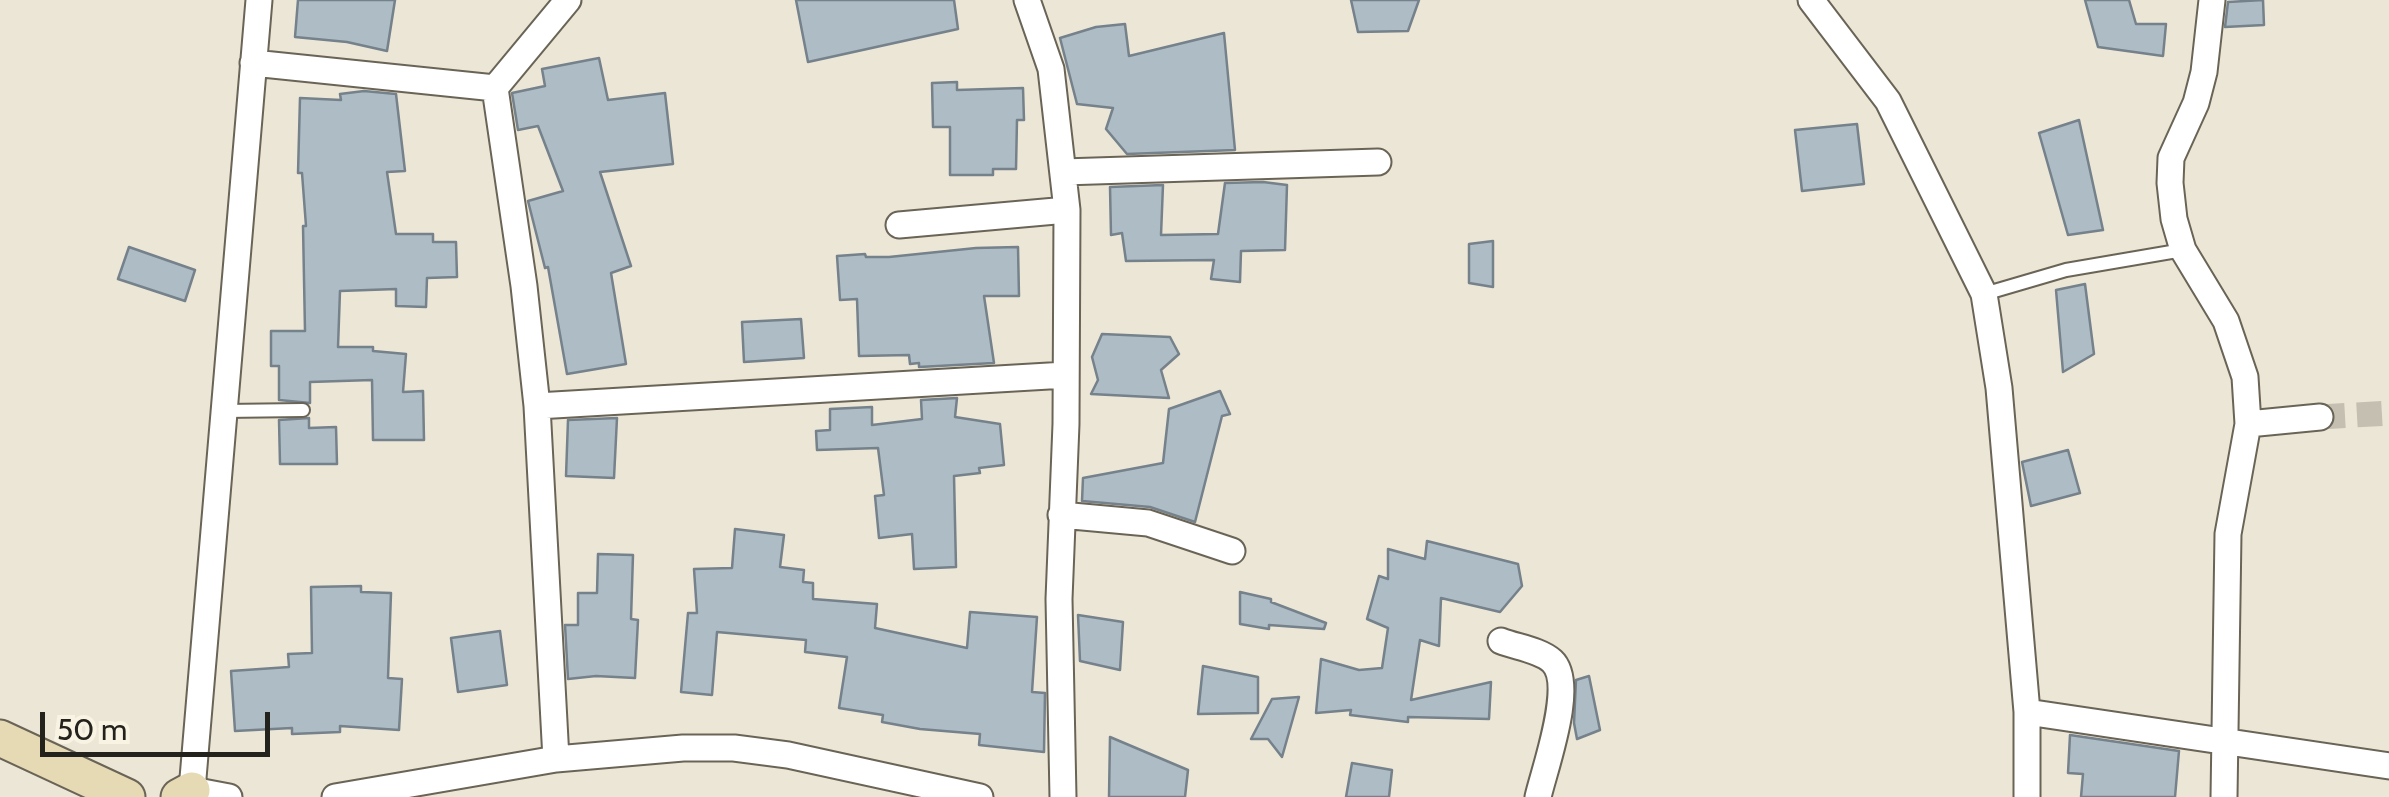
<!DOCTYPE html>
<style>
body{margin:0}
#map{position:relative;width:2389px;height:797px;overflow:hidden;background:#ece6d6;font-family:Cabin,sans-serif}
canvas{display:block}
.scale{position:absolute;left:40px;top:712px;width:230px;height:45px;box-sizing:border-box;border:5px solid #24221c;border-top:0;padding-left:12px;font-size:30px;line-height:35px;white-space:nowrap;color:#24221c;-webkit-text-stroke:8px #f9f3e3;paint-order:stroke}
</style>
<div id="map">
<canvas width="2389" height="797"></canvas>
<div class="scale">50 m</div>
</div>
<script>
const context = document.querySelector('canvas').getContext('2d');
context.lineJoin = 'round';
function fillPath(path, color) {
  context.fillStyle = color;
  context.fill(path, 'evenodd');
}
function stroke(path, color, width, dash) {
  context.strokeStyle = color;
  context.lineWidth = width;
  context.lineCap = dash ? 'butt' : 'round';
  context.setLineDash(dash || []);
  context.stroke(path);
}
const building = new Path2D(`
 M298,0H395L387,51L347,42L295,37Z
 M796,0H954L958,29L808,62Z
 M1351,0H1419L1408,31L1358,32Z
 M2085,0H2129L2136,24H2166L2163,56L2098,47Z
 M2263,0L2264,25L2225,27L2228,2Z
 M1125,24L1129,56L1224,33L1235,150L1127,154L1106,129L1113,108L1077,104L1060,38L1096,27Z
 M599,58L608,100L665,93L673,164L600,172L631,266L611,273L626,364L567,374L548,267L545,268L528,201L563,191L538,126L518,130L512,93L545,86L542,69Z
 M957,82V90L1023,88L1024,120H1017L1016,169H993V175H950V127H933L932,83Z
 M364,91L396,94L405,171L387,172L396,234H433V242H456L457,277L427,278L426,307L396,306V289L340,291L338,347H373V351L406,354L403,392L423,391L424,440H373L372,380L310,382V403L279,400V366H271V331H305L303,226H306L302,173H298L300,98L341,100L340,94Z
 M2079,120L2103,230L2068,235L2039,133Z
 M1857,124L1864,184L1802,191L1795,130Z
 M1263,182L1287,185L1285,250L1241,251L1240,282L1211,279L1214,260L1126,261L1122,233L1111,235L1110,187L1163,185L1161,235L1218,234L1225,183Z
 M1493,241V287L1469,283V244Z
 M129,247L195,270L185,301L118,279Z
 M1018,247L1019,296H984L994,363L919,367V363L910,364L909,355L859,356L857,299L840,300L837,256L865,254L866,257H889L976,248Z
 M2085,284L2094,354L2063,372L2056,290Z
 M801,319L804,358L744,362L742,322Z
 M1102,334L1170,337L1179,354L1161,370L1169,398L1091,394L1098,380L1092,357Z
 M1220,391L1230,414L1222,416L1195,522L1150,507L1082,501L1083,478L1163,463L1169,409Z
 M957,398L955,417L1000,424L1004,465L979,468L980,473L954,476L956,567L914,569L912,534L879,538L875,496L884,495L878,448L817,450L816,431L830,430V409L872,407V425L922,419L921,400Z
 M309,418V428L336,427L337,464H280L279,420Z
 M617,418L614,478L566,476L568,420Z
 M2068,450L2080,493L2031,506L2022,462Z
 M735,529L784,535L780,567L804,570L803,582L813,583V599L877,604L875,628L967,648L970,612L1037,617L1032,692L1045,693L1044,752L979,745L980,734L920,729L882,722L883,715L839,708L847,657L805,652L806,640L717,632L712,695L681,692L688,613H697L694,569L732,568Z
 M1427,541L1518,564L1522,586L1500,612L1441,598L1439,646L1420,640L1411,700L1491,682L1489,719L1408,717V722L1350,715L1351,710L1316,713L1321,659L1359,670L1382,668L1388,628L1367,619L1379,576L1388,579V549L1425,559Z
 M598,554L633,555L631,619L638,620L635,678L596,676L568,679L565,625H578V593H597Z
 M361,586V592L391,593L388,678L402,679L399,730L340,726V732L292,734V728L235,731L231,671L289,667L288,654L312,653L311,587Z
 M1240,592L1271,599V602L1326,623L1324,629L1269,625V629L1240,624Z
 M1078,615L1123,622L1120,670L1080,661Z
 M500,631L507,685L458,692L451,638Z
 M1203,666L1258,677V713L1198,714Z
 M1589,676L1600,730L1577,739L1574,723L1576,680Z
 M1299,697L1282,757L1268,739H1251L1272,699Z
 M2070,735L2179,751L2175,797H2081L2083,774L2068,773Z
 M1110,737L1188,770L1185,797H1109Z
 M1352,763L1392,770L1389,797H1346Z`);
fillPath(building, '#aebcc6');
stroke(building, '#75818b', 2.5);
stroke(new Path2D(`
 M2320,417L2389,413`), '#c4bfb1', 25, [25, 12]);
const lane = new Path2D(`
 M1984,294L2066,270L2183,250
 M224,411L303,410`);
const street = new Path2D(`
 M1027,0L1051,69L1067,210L1066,424L1059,599L1063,797
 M1811,0L1888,101L1984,294L1999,388L2027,712V797
 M2212,0L2204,72L2196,103L2171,158L2170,183L2174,219L2183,250L2226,321L2245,377L2248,424L2228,534L2224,797
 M253,63L495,88
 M1063,172L1378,162
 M899,225L1067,210
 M537,406L1066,375
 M2248,424L2320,417
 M1061,515L1148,523L1232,551
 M1501,641C1516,647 1540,650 1552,661C1576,683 1545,767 1538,797
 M2027,712L2389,766
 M556,759L537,406L524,286L495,88L568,0
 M229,797L192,790L259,0
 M335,797L556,759L683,748H734L788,755L980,797`);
const secondary = new Path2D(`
 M0,738L127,797
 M179,797L192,790`);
stroke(lane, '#6a6457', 16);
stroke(street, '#6a6457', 29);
stroke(secondary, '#6a6457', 39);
stroke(lane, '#fff', 12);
stroke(street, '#fff', 25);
stroke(secondary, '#e6dab5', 35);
</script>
